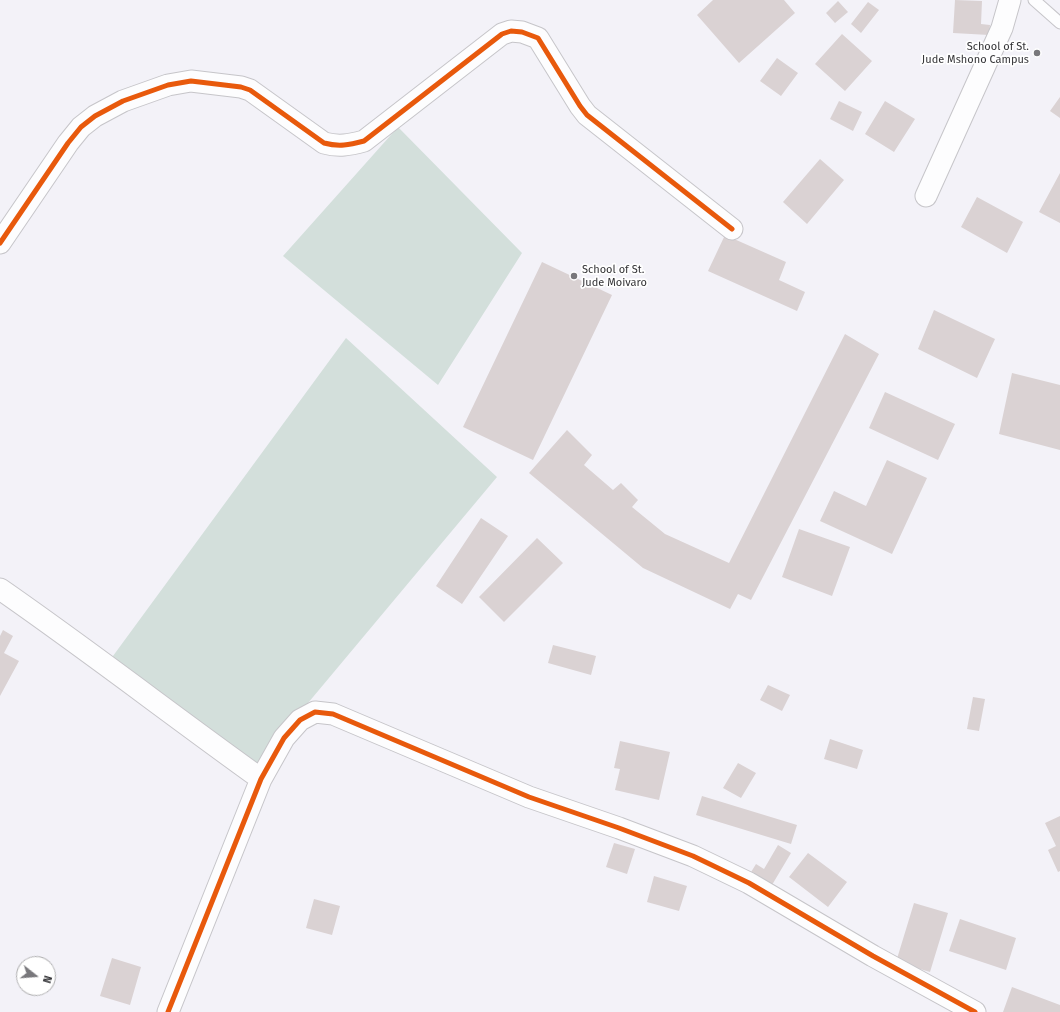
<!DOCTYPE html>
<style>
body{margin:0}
#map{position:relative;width:1060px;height:1012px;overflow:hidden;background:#f3f2f8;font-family:"Fira Sans",sans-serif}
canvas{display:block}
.north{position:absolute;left:16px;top:956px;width:40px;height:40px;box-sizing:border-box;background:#fff;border:1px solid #aeaeaf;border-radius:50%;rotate:107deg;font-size:11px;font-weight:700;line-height:16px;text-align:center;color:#353538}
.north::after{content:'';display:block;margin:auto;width:14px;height:18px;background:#78777b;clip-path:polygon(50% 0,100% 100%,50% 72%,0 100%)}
</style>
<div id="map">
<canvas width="1060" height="1012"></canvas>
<div class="north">N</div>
</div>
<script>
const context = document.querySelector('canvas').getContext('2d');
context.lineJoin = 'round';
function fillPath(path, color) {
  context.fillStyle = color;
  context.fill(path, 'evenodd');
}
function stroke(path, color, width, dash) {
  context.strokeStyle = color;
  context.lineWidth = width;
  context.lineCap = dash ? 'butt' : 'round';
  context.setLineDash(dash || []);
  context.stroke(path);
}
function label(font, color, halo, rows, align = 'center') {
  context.font = font + ' "Fira Sans",sans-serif';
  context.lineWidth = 3.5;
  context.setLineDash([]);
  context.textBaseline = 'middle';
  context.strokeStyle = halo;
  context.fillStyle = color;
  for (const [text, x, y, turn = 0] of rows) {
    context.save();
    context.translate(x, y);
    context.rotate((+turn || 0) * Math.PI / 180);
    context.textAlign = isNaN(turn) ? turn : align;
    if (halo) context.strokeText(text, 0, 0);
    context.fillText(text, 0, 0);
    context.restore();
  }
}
fillPath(new Path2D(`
 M398,127L522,253L438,385L283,256Z
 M346,338L497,477L252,770L102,671Z`), '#d3dfdb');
fillPath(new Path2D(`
 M713,0H784L795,13L739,63L697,15Z
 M955,0L982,1L981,24L990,25L989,35L953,33Z
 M838,1L848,12L835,23L826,13Z
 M868,2L879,10L861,33L851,24Z
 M842,34L872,61L845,91L815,64Z
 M777,58L798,73L781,96L760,81Z
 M1060,97V118L1050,111Z
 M839,101L862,112L853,131L830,119Z
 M885,101L915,119L894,152L865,134Z
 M820,159L844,180L807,224L783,202Z
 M1060,173V223L1039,212Z
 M977,197L1023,222L1007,253L961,227Z
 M725,235L786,262L779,280L805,292L797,311L708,271Z
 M542,262L612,295L533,460L463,427Z
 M934,310L995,339L977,378L918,349Z
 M845,334L879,354L751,600L738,594L730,609L643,568L529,473L567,430L592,455L584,465L613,490L621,483L638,500L632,507L665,534L729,563Z
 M1012,373L1060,385V450L999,434Z
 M885,392L955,424L938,460L869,428Z
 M887,460L927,478L892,554L820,521L834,491L866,506Z
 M481,518L508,536L462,604L436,586Z
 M799,529L850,547L832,596L782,577Z
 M537,538L563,563L504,622L479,597Z
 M3,630L13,636L4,653L19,661L0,696V636Z
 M553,645L596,656L591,675L548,663Z
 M768,685L790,695L782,711L760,700Z
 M973,697L985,699L979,731L967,729Z
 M830,739L863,750L857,769L824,759Z
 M620,741L670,752L659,800L615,790L620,769L614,768Z
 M738,763L756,773L741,798L723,788Z
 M702,796L797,825L791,844L696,815Z
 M1060,816V871L1058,872L1048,850L1056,846L1045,823Z
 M614,843L635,849L627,874L606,867Z
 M778,845L791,853L769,890L748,877L756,864L764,869Z
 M808,853L847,882L828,907L789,877Z
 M654,876L687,886L679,911L647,902Z
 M314,899L340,906L332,935L306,928Z
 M914,903L948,913L930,972L896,962Z
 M960,919L1016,938L1006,970L949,951Z
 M112,958L141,967L130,1005L100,996Z
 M1012,987L1060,1005V1012H1003Z`), '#dad2d3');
const lane = new Path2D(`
 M1034,0L1060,23`);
const street = new Path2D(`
 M926,196L1002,28L1010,0
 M0,243L68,143L81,127L95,116L123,101L168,85L191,81L241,87L250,90L324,143C339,147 349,145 364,141L502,34L511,31L522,32L538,38L580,106L587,115L732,229
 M0,589C88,650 173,716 261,779
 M168,1012L261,779L284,738L300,720L315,712L333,714L529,797L619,828L693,856L749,883L873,956L975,1012`);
stroke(lane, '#c6c5c9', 13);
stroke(street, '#c6c5c9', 23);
stroke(lane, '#fdfdfe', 11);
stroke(street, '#fdfdfe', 21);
stroke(new Path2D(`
 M0,243L68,143L81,127L95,116L123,101L168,85L191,81L241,87L250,90L324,143C339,147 349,145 364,141L502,34L511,31L522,32L538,38L580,106L587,115L732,229
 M168,1012L261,779L284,738L300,720L315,712L333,714L529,797L619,828L693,856L749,883L873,956L975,1012`), '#e8590c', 5);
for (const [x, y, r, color] of [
 [1037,53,4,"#78777b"],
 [574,276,4,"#78777b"]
]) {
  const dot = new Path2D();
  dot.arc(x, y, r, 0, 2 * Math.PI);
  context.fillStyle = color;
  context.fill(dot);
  stroke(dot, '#fff', 1.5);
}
label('11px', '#353538', '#fff', [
 ["School of St.",1029,47],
 ["Jude Mshono Campus",1029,60],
 ["School of St.",582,270,"left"],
 ["Jude Moivaro",582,283,"left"]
], 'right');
</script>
